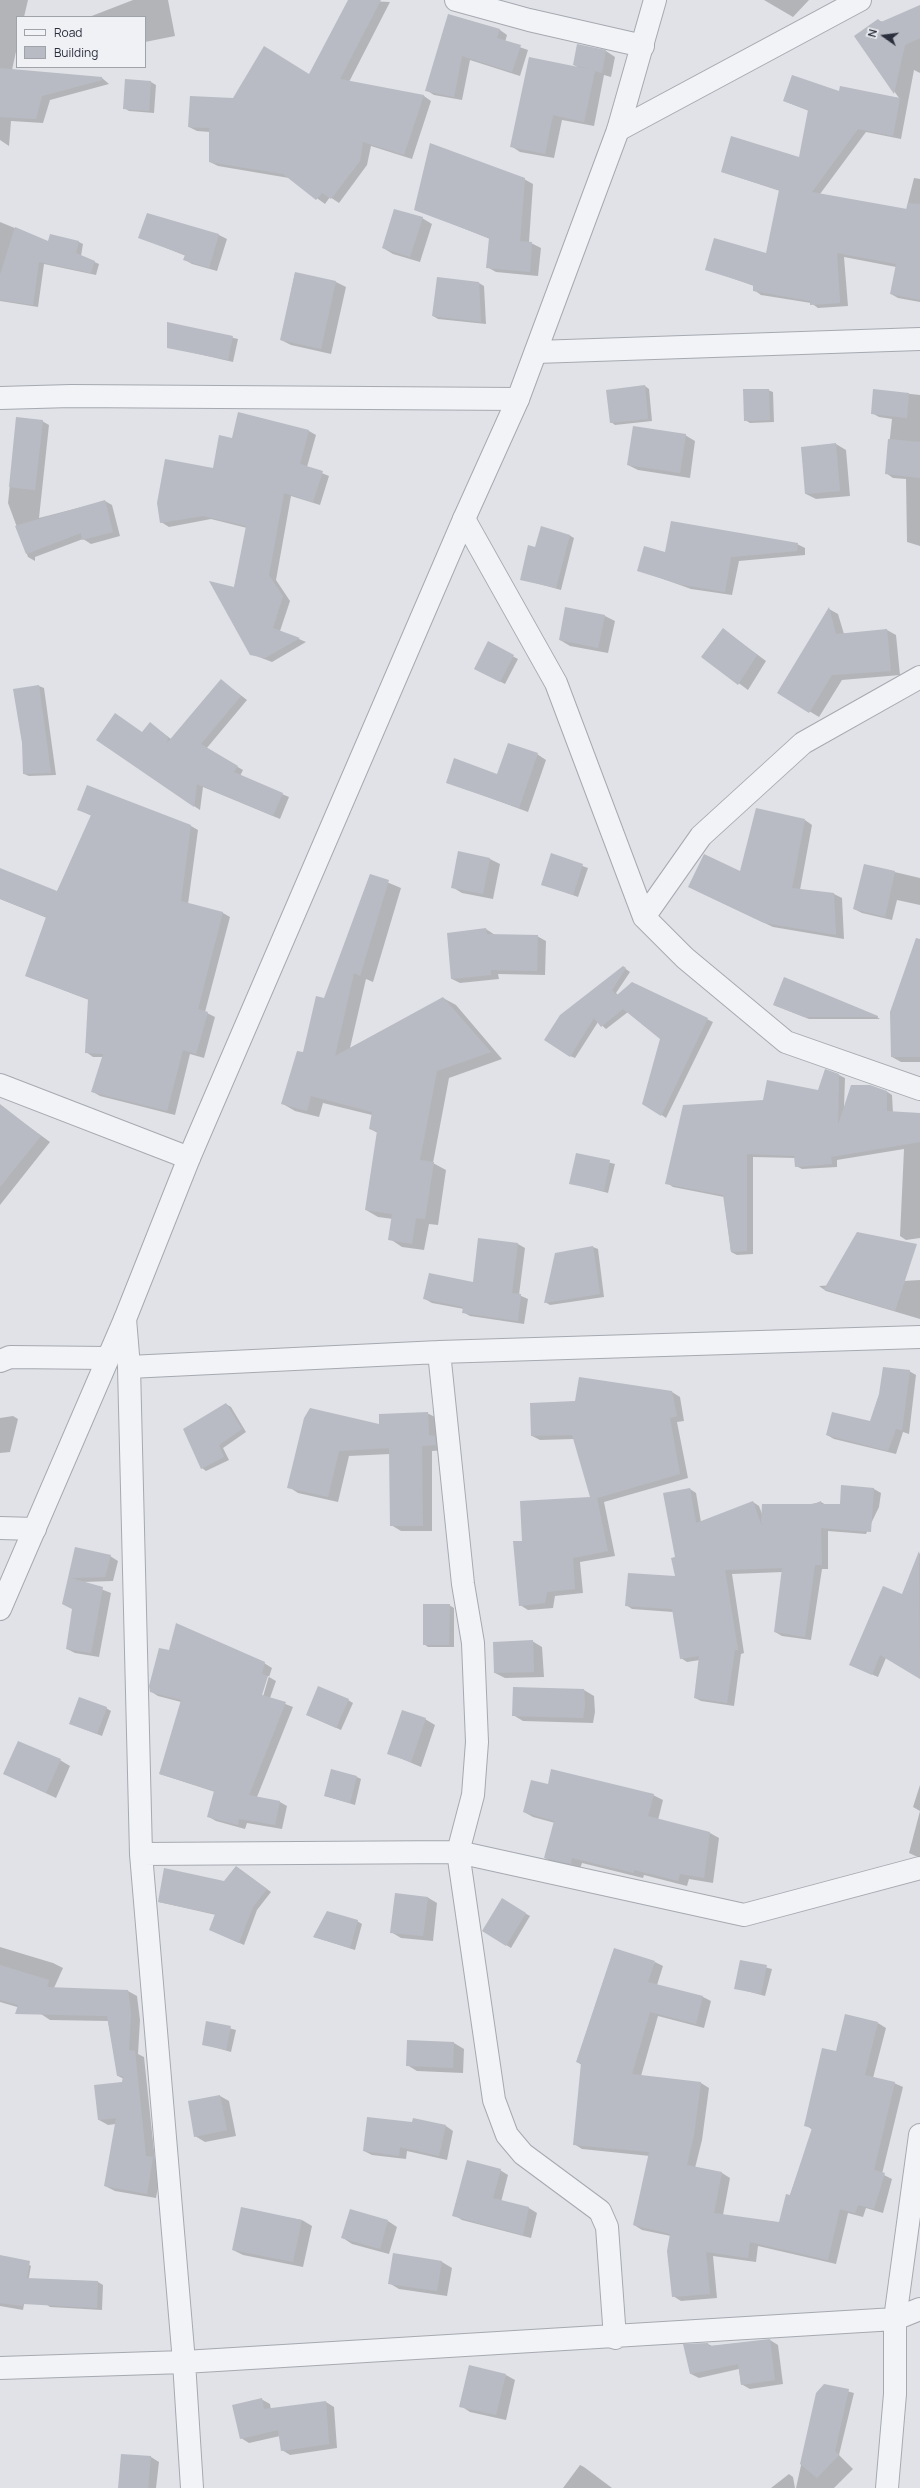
<!DOCTYPE html>
<style>
body{margin:0}
#map{position:relative;width:920px;height:2488px;overflow:hidden;background:#e0e2e7;font-family:Manrope,sans-serif}
canvas{display:block}
.legend{position:absolute;left:16px;top:16px;width:130px;height:52px;box-sizing:border-box;background:#eff1f5;border:1px solid #a1a3ab;margin:0;padding:5px 7px;list-style:none;font-size:12px;color:#2b2f3d}
.legend li{display:flex;align-items:center;gap:8px;height:20px}
.legend b{width:20px;border:1px solid #a1a3ab}
.north{position:absolute;left:864px;top:16px;width:40px;height:40px;-webkit-text-stroke:3px #eff1f5;paint-order:stroke;rotate:284deg;font-size:11px;font-weight:700;line-height:16px;text-align:center;color:#2b2f3d}
.north::after{content:'';display:block;margin:auto;width:14px;height:18px;background:#2b2f3d;clip-path:polygon(50% 0,100% 100%,50% 72%,0 100%)}
</style>
<div id="map">
<canvas width="920" height="2488"></canvas>
<ul class="legend">
<li><b style="height:5px;background:#f2f3f6"></b>Road</li>
<li><b style="height:11px;background:#b8bbc3"></b>Building</li>
</ul>
<div class="north">N</div>
</div>
<script>
const context = document.querySelector('canvas').getContext('2d');
context.lineJoin = 'round';
function fillPath(path, color) {
  context.fillStyle = color;
  context.fill(path, 'evenodd');
}
function stroke(path, color, width, dash) {
  context.strokeStyle = color;
  context.lineWidth = width;
  context.lineCap = dash ? 'butt' : 'round';
  context.setLineDash(dash || []);
  context.stroke(path);
}
fillPath(new Path2D(`
 M0,0H28L24,17H17V47L12,70L102,78L109,84L50,100L43,123L11,121L9,146L0,140Z
 M133,0H168L175,36L145,42V17H89Z
 M349,0L390,2L349,82L424,96L431,101L412,159L371,146L367,165L339,203L330,197L325,204L289,178L218,166L210,162V132L197,131L189,127L233,99L310,75Z
 M764,0H809L793,17Z
 M920,6V73L914,70L901,139L866,132L820,194L906,210L914,178L920,179V302L898,298L891,294L896,267L844,257L848,306L818,308L811,303L761,295L754,290V286L706,269L767,254L780,191L722,172L800,158L809,111L784,101L840,92L899,98L855,37L878,20L883,22Z
 M449,15L500,30L507,35L505,42L528,50L520,76L470,60L462,100L434,95L426,90Z
 M606,51L615,57L611,77L604,75L594,126L562,120L554,158L520,152L511,146L579,68L574,65Z
 M126,80L151,82L156,85L154,113L129,111L124,108Z
 M524,179L533,184L529,242L541,248L538,276L496,272L487,267L490,239L415,209Z
 M148,214L219,235L227,239L217,271L192,264L185,260L186,256L139,237Z
 M422,218L432,224L420,262L393,254L383,248Z
 M0,222L49,242H79L83,244L81,256L99,264L96,275L44,264L38,307L0,301Z
 M295,273L336,282L346,287L331,354L291,345L281,340Z
 M479,283L484,286L486,324L438,319L433,316Z
 M168,323L238,339L233,362L168,347Z
 M645,386L649,389L652,421L615,425L611,422Z
 M768,390L773,392L774,422L750,423L745,420Z
 M874,390L920,395V546L907,542L906,479L893,478L886,473L892,419L879,417L872,413Z
 M239,414L309,431L316,435L307,467L329,476L320,505L291,496L276,580L290,601L280,631L306,642L272,662L251,654L234,588L247,528L211,519L169,527L161,522L214,469L233,439Z
 M17,418L42,421L49,425L39,518L105,501L112,505L120,536L91,544L83,539L35,557V561L28,557L8,503Z
 M685,435L695,441L690,478L638,470L628,465Z
 M836,444L846,450L850,496L816,499L806,494L802,448Z
 M569,535L574,538L561,590L521,579L536,548Z
 M797,544L805,548V555L739,561L732,595L691,589L638,570L666,553Z
 M829,609L838,614L844,634L887,630L896,635L900,675L842,680L819,717L779,693Z
 M605,616L615,621L608,653L570,646L560,640Z
 M723,629L766,661L748,690L702,656Z
 M488,643L518,659L505,684L479,671Z
 M221,680L247,700L206,749L243,770L240,776L289,797L280,819L203,787L200,810L194,806L142,733L150,723L171,739Z
 M39,686L44,688L56,775L29,776L24,774L23,743L14,690Z
 M537,754L546,760L528,812L447,782L498,775Z
 M79,810L191,826L198,830L188,904L223,913L230,917L205,1012L215,1017L204,1058L190,1054L175,1115L100,1096L93,1092L103,1057H93L86,1052L89,1000L26,976L47,918L0,899V870L57,892L92,816Z
 M805,820L812,825L800,890L834,894L842,898L844,939L773,927L697,891L741,872Z
 M459,852L490,859L500,864L493,899L462,893L452,887Z
 M552,855L588,868L578,897L542,884Z
 M865,865L920,878V905L897,900L892,920L862,913L854,909Z
 M370,875L401,888L373,982L366,979L350,1048L443,998L456,1005L502,1059L449,1078L433,1163L446,1170L438,1225L429,1224L424,1250L402,1247L390,1239L393,1219L378,1217L366,1210L378,1133L370,1129L372,1115L323,1103L319,1117L295,1111L283,1104L325,999Z
 M486,929L495,935L537,936L546,941L545,975L498,974L499,979L460,983L452,979L448,934Z
 M920,962V1062H901L892,1057Z
 M623,967L630,972L616,993L618,995L632,983L713,1022L666,1118L644,1103L661,1038L628,1012L606,1029L598,1022L575,1058L570,1056Z
 M784,979L877,1017L880,1019H809L774,1005Z
 M839,1075L845,1078L844,1108L886,1091L892,1095L893,1113L920,1114V1238L906,1240L900,1236L904,1149L837,1160V1167L802,1169L796,1166L795,1158L753,1157V1254L737,1255L731,1252L724,1197L673,1187L667,1183L763,1101L819,1091Z
 M9,1112L50,1142L0,1205V1124Z
 M577,1154L615,1164L608,1193L570,1183Z
 M479,1239L518,1244L525,1248L519,1295L528,1299L524,1324L470,1316L463,1312L464,1309L432,1303L425,1299L474,1284Z
 M593,1247L598,1249L604,1297L550,1305L545,1302Z
 M920,1280V1319L826,1291L819,1286Z
 M909,1371L916,1375L909,1434L903,1432L896,1454L834,1439L827,1435L870,1422Z
 M672,1392L680,1397L684,1421L677,1422L688,1478L604,1502L615,1556L580,1562L583,1593L555,1596L553,1608L528,1610L520,1605L523,1542L591,1498L574,1439L540,1440L532,1436L576,1402Z
 M226,1404L231,1407L246,1432L223,1448L229,1460L206,1471L202,1468Z
 M427,1413L437,1418L446,1450L432,1451V1531H401L391,1525L390,1454L349,1456L338,1502L298,1493L289,1487L305,1418L380,1425Z
 M13,1416L18,1419L10,1452L0,1453V1418Z
 M842,1486L874,1489L881,1493L879,1507L866,1534L828,1531V1569H822L811,1640L782,1636L775,1632L783,1572L732,1574L744,1653L741,1654L734,1706L701,1701L695,1698L700,1660L687,1662L681,1658L673,1612L632,1609L626,1605L676,1577V1558L690,1489L696,1493L701,1522L753,1502L759,1506L762,1514L821,1502L826,1505H841Z
 M76,1548L110,1556L118,1561L113,1581L83,1582L111,1593L99,1657L75,1653L67,1649L73,1609L63,1604Z
 M920,1552V1678L886,1658L878,1677L857,1668L902,1595Z
 M449,1605L454,1608V1647H428L424,1644Z
 M532,1641L542,1647L544,1677L505,1678L495,1673Z
 M264,1663L272,1668L269,1677L276,1681L270,1698L293,1707L257,1797L280,1802L287,1806L282,1829L247,1823L245,1829L216,1821L209,1817L215,1792L160,1774L181,1702L158,1696L150,1691ZM267,1676H269L262,1700L260,1699Z
 M584,1690L594,1696L595,1712L593,1723L523,1721L513,1715Z
 M348,1700L353,1703L341,1730L312,1717Z
 M106,1708L111,1711L102,1736L71,1724Z
 M425,1719L435,1725L421,1767L388,1753Z
 M60,1760L70,1766L56,1798L5,1774Z
 M357,1777L361,1779L355,1805L325,1796Z
 M920,1785V1858L909,1853L920,1811L913,1807Z
 M549,1786L653,1795L663,1800L658,1820L710,1833L719,1838L713,1883L689,1879L687,1886L644,1875L643,1878L582,1863L580,1869L554,1863L545,1858L555,1823L533,1817L524,1812Z
 M241,1870L271,1892L257,1910L244,1945L215,1932L216,1915L159,1902L225,1882Z
 M427,1897L437,1903L433,1941L401,1938L391,1932Z
 M502,1900L530,1916L511,1948L484,1931Z
 M357,1921L362,1924L355,1950L314,1937Z
 M0,1947L53,1963L63,1968L54,1988L128,1991L137,1996L140,2020L138,2054L144,2057L155,2160L162,2164L156,2198L115,2191L105,2186L116,2124L108,2125L99,2120L124,2079L118,2076L108,2021L50,2020L41,2014L0,2002Z
 M741,1961L772,1969L765,1996L735,1988Z
 M655,1962L663,1966L657,1985L703,1997L711,2001L704,2028L658,2016L641,2076L701,2083L709,2088L702,2140L695,2168L722,2173L730,2178L723,2215L780,2223L813,2130L805,2125L837,2053L878,2023L886,2028L873,2078L894,2083L903,2087L882,2174L892,2179L883,2213L866,2208L863,2217L848,2213L836,2264L758,2246L756,2262L713,2256L717,2298L681,2301L673,2296L671,2236L642,2230L634,2225L650,2156L582,2149L574,2144L582,2065L577,2062Z
 M207,2022L236,2030L231,2052L203,2044Z
 M454,2043L464,2049L463,2073L417,2071L407,2065Z
 M220,2096L229,2101L236,2136L205,2142L195,2136Z
 M446,2126L453,2131L447,2160L407,2151L406,2159L372,2155L364,2151Z
 M500,2170L508,2175L501,2202L529,2208L537,2213L531,2238L462,2220L454,2215Z
 M242,2209L302,2220L312,2226L303,2267L243,2255L233,2250Z
 M388,2221L397,2227L389,2254L352,2244L343,2238Z
 M394,2255L442,2262L452,2268L447,2296L399,2289L389,2283Z
 M0,2256L21,2260L31,2266L23,2310L0,2306Z
 M47,2280L98,2282L103,2285L102,2310L50,2307L46,2304Z
 M770,2340L778,2345L783,2384L750,2389L741,2384L739,2369L699,2378L691,2374L708,2344L712,2346Z
 M506,2375L515,2380L506,2420L470,2412L461,2406Z
 M824,2385L854,2393L839,2455L853,2469L834,2488H796L817,2393Z
 M261,2399L270,2404L271,2410L326,2402L334,2407L337,2448L290,2455L282,2450L280,2436L249,2443L241,2438Z
 M122,2455L151,2457L159,2462L156,2488H119Z
 M580,2465L584,2467L612,2488H563Z
 M789,2474L793,2477L795,2488H771Z`), '#0003');
fillPath(new Path2D(`
 M348,0H381L340,79L424,95L404,155L363,142L360,161L331,199L322,193L316,200L283,174L209,162V128L188,127L190,96L233,98L264,46L309,74Z
 M920,5V38L905,45L894,94L854,36L878,19L881,22Z
 M448,14L500,29L497,38L521,45L512,72L462,56L454,97L425,91Z
 M577,44L606,50L602,73L595,71L584,122L553,115L545,154L510,147L529,57L593,70L573,65Z
 M0,68L102,77V80L42,96L36,119L0,117Z
 M792,75L839,91L840,86L900,98L893,136L858,129L812,192L907,209L908,203L920,204V300L890,294L896,264L837,253L840,303L810,305V301L753,291V285L705,270L714,238L766,253L779,190L721,172L731,136L799,157L808,110L783,101Z
 M125,79L151,81L149,111L123,109Z
 M430,143L525,178L520,241L532,242L530,272L486,268L489,238L414,210Z
 M394,209L423,217L410,257L382,248Z
 M147,213L219,234L209,268L183,260L185,255L138,238Z
 M15,227L48,241L50,234L79,241L76,253L95,261L91,273L39,262L33,305L0,300V275Z
 M295,272L336,281L321,349L280,340Z
 M437,277L479,282L481,322L432,316Z
 M167,322L233,336L228,360L167,348Z
 M645,385L648,419L610,423L606,390Z
 M743,389H769L770,420L744,421Z
 M873,389L909,393L907,418L871,414Z
 M238,412L309,430L300,464L323,471L313,502L284,493L269,575L283,596L273,628L300,638L265,658L250,655L209,581L234,587L246,526L203,516L160,523L157,503L165,459L213,468L219,435L232,438Z
 M16,417L43,420L35,490L9,487Z
 M633,426L686,434L680,473L627,465Z
 M888,439L920,442V478L885,474Z
 M836,443L840,491L805,494L801,447Z
 M105,500L113,532L82,540L81,533L26,554L15,526Z
 M671,521L798,543L797,551L731,557L725,592L682,585L637,571L644,546L665,552Z
 M541,526L570,535L556,588L520,580L528,545L535,547Z
 M565,607L605,615L598,648L559,640Z
 M829,607L836,634L887,629L891,671L832,675L809,713L777,693Z
 M723,628L757,655L738,685L701,657Z
 M488,641L514,655L500,682L474,669Z
 M221,679L241,696L201,744L238,766L234,772L283,793L273,816L197,784L194,807L96,740L115,713L142,732L150,722L168,737L167,743Z
 M39,685L51,773L23,774L22,743L13,689Z
 M508,743L538,753L519,808L446,783L454,758L497,774Z
 M87,785L191,825L181,901L223,912L198,1009L208,1012L196,1054L183,1050L167,1111L91,1092L103,1054L85,1053L88,999L25,976L46,917L0,899V868L57,891L91,815L77,810Z
 M756,808L805,819L792,888L834,893L836,935L764,923L688,887L704,854L740,871Z
 M458,851L490,858L483,894L451,888Z
 M551,853L583,864L573,895L541,885Z
 M864,864L895,871L885,917L853,909Z
 M370,874L389,880L360,976L354,973L335,1056L443,997L491,1052L437,1071L420,1160L434,1162L425,1219L416,1218L412,1244L388,1240L392,1214L365,1210L377,1131L369,1129L372,1112L311,1096L307,1111L281,1104L297,1051L303,1052L316,996L324,998Z
 M486,928L487,934L538,935L537,971L491,970V975L451,979L447,933Z
 M916,938L920,939V1057H891L890,1012Z
 M623,966L626,968L612,990L617,995L632,982L708,1018L661,1116L642,1104L660,1039L623,1009L601,1027L594,1018L570,1057L544,1040L560,1015Z
 M784,977L878,1016V1017H804L773,1005Z
 M825,1069L839,1074L838,1125L851,1085H870L887,1091V1111L920,1113V1142L831,1157L832,1164L795,1167L794,1156L747,1154V1251L731,1252L723,1195L665,1184L683,1105L763,1100L767,1080L818,1090Z
 M0,1104L41,1136L0,1187Z
 M576,1153L610,1160L604,1191L569,1184Z
 M857,1232L917,1244L895,1311L824,1289Z
 M478,1238L518,1243L512,1293L521,1294L518,1321L462,1313L463,1307L423,1299L429,1273L473,1282Z
 M593,1246L600,1294L544,1303L555,1253Z
 M883,1367L910,1370L902,1430L896,1429L888,1451L826,1435L832,1412L870,1421L879,1394Z
 M579,1377L672,1391L677,1416L670,1418L680,1474L597,1498L608,1551L573,1558L575,1589L547,1592L545,1603L519,1606L513,1541H522L520,1501L590,1497L572,1435L531,1436L530,1403L575,1401Z
 M226,1403L242,1429L219,1445L224,1457L201,1469L183,1429Z
 M310,1408L379,1424V1414L428,1412L429,1435L435,1436L436,1445L422,1446L423,1526H390L389,1448L339,1451L328,1497L287,1488L304,1418Z
 M841,1485L874,1488L871,1532L821,1528L822,1565H815L805,1637L774,1632L782,1568L725,1570L738,1650H735L727,1703L694,1698L699,1656L680,1659L672,1609L625,1606L628,1573L675,1576L671,1558L675,1557L663,1493L690,1488L696,1523L753,1501L761,1524L764,1523H761L762,1504H814L821,1501V1504H840Z
 M75,1547L111,1555L105,1577L71,1578L103,1587L91,1653L66,1649L72,1609L62,1604Z
 M919,1551L920,1679L880,1655L872,1675L849,1665L883,1586L902,1594Z
 M423,1604H450L449,1645H423Z
 M176,1623L265,1662L262,1674L268,1676L262,1695L286,1702L249,1795L280,1801L275,1825L239,1819L238,1825L207,1817L214,1791L159,1774L181,1700L150,1692L149,1686L159,1648L169,1650Z
 M533,1640L534,1672L494,1673L493,1642Z
 M318,1686L349,1699L336,1728L306,1715Z
 M513,1687L584,1689L585,1706L583,1718L512,1716Z
 M79,1697L107,1707L97,1734L69,1724Z
 M402,1710L426,1718L411,1762L387,1754Z
 M18,1741L61,1759L46,1793L3,1774Z
 M331,1769L357,1776L350,1803L324,1796Z
 M551,1769L654,1794L648,1816L710,1832L704,1878L680,1874L678,1881L634,1870V1873L572,1858L571,1864L544,1858L554,1821L523,1812L531,1780L548,1784Z
 M236,1866L267,1889L253,1907L239,1943L209,1930L215,1914L158,1902L164,1868L224,1881Z
 M395,1893L428,1897L423,1936L390,1933Z
 M502,1898L526,1913L506,1946L482,1931Z
 M327,1911L358,1920L350,1948L313,1937Z
 M614,1948L655,1961L648,1982L703,1996L696,2024L650,2012L632,2074L701,2082L694,2135L687,2165L722,2172L714,2213L779,2222L786,2194L790,2195L812,2128L804,2126L822,2048L836,2051L845,2014L878,2022L865,2075L895,2082L874,2170L885,2173L874,2209L858,2205L855,2213L840,2209L828,2260L750,2242L748,2258L706,2252L710,2294L672,2297L667,2251L670,2234L633,2225L649,2152L573,2145L581,2063L576,2062Z
 M740,1960L767,1965L761,1994L734,1989Z
 M0,1965L49,1980L47,1987L128,1990L131,2014L129,2050L135,2051L146,2156L153,2157L147,2194L104,2186L116,2118L98,2120L94,2085L122,2082L123,2076H117L107,2016L15,2014L18,2005L0,2000Z
 M206,2021L231,2026L226,2050L202,2045Z
 M407,2040L454,2042L453,2068L406,2066Z
 M220,2095L227,2130L194,2137L188,2101Z
 M367,2117L412,2122L413,2118L446,2125L439,2156L400,2147L399,2156L363,2151Z
 M467,2160L501,2169L493,2198L529,2207L523,2235L452,2216Z
 M241,2207L302,2220L293,2262L232,2250Z
 M350,2209L388,2220L380,2249L341,2238Z
 M393,2253L442,2261L437,2291L388,2284Z
 M0,2255L30,2261L27,2278L98,2281L97,2308L23,2304L22,2306L0,2303Z
 M770,2339L775,2380L741,2385L738,2364L690,2374L683,2344L708,2343L709,2346Z
 M469,2365L506,2374L496,2415L459,2407Z
 M824,2384L849,2389L835,2451L839,2455L817,2478L800,2464L816,2393Z
 M262,2398L264,2409L326,2401L329,2444L281,2451L278,2430L240,2439L232,2405Z
 M121,2454L151,2456L148,2488H118Z`), '#b8bbc3');
const minor = new Path2D(`
 M456,0L529,20L643,46
 M618,130L860,0
 M536,352L920,339
 M0,398L71,396L518,399
 M464,519L556,683L644,917L685,958L786,1042L920,1089
 M644,917L701,836L803,743L920,677
 M0,1085L189,1158
 M125,1319L129,1367L141,1854L184,2362L192,2488
 M439,1352L463,1584L473,1643L477,1742L473,1795L458,1852L494,2100L507,2135L523,2154L600,2211L607,2227L615,2338
 M0,1361L10,1357L107,1358
 M129,1367L439,1352L920,1337
 M0,1528L35,1529
 M141,1854L458,1852L744,1915L920,1868
 M0,2368L184,2362L895,2319L920,2309
 M887,2488L895,2394V2319L920,2135`);
const tertiary = new Path2D(`
 M0,1609L125,1319L189,1158L464,519L518,399L618,130L655,0`);
stroke(minor, '#a6a9b1', 24);
stroke(tertiary, '#a6a9b1', 24);
stroke(minor, '#f2f3f6', 22);
stroke(tertiary, '#f2f3f6', 22);
</script>
